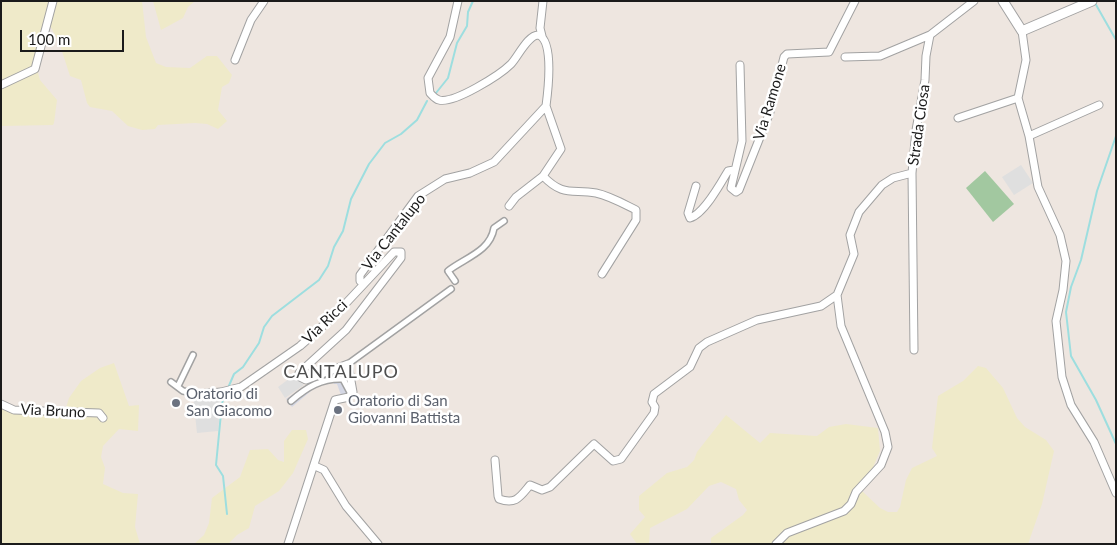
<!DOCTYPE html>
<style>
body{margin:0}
#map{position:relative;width:1117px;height:545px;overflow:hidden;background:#eee6e0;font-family:Lato,sans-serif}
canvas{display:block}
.frame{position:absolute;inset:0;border:2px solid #1b1b1b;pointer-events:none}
.scale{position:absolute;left:20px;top:30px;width:104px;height:22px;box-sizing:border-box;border:2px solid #1b1b1b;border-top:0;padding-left:6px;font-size:15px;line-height:18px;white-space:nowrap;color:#1b1b1b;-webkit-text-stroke:4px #fff;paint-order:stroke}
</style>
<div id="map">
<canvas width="1117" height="545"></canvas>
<div class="frame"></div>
<div class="scale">100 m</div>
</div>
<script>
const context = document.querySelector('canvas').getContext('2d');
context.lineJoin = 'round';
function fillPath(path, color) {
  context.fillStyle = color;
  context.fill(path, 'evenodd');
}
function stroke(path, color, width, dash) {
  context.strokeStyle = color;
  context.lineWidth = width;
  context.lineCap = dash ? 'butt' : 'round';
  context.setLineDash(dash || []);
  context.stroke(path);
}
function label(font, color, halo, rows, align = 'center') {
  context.font = font + ' Lato,sans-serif';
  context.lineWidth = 5;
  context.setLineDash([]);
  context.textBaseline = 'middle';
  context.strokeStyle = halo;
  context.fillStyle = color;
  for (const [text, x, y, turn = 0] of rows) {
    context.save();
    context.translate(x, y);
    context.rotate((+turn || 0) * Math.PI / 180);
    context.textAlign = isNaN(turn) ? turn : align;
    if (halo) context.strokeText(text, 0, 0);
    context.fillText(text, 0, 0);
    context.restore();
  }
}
fillPath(new Path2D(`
 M1,1H142L146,37L156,63L166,67L190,68L207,56H217L232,75L229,83L222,87L218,110L227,121L218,129L207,124L195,123L158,125L155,129L142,130L128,126L112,111L90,107L87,103L81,80L70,76L59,42L48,22L37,59L38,73L40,80L57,100L54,123L53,125L1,126Z
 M153,1H195L188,7L183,18L161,30Z
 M114,363L129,406L139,405L138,431L119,429L103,446L101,457L105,468L103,484L123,493L138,494L135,527L140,544H1V402L17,413L40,417L47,413L65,411L69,398L81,381L100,368Z
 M978,366L986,368L1003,388L1017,418L1025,427L1046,440L1054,451L1042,504L1028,544H711V538L743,515L747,510L739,500L736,489L721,482L709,486L687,509L650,528L649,543L637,544L630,534L645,517L639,510V496L667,473L687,467L694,460L697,452L726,415L760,443L770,433L817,436L829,427L846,424L878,428L880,451L871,472L863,481L862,491L880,508L888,512H897L900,507L906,480L912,468L937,456L932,448L938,396L963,381Z
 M292,430H306L308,439L293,473L279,491L255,506L249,528L237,535L228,544H194L204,535L209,523L212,498L240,477L250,450L268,449L278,460L284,462V441Z`), '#efeac9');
fillPath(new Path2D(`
 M985,171L1014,204L993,222L966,188Z`), '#a2c8a0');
fillPath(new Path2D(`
 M1021,165L1033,183L1014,195L1002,177Z
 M294,375L304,385L285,398L278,387Z
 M222,395L218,431L197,433L193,396Z`), '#dfdfdf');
fillPath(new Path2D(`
 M347,369L351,390L346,394L341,395L337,384H334L332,381L317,386L292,407L286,399L317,378Z`), '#d4d7e4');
stroke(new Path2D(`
 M1095,3L1116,40
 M436,93L448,78L457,43L467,26L468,12L473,1
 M1116,136L1097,191L1081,260L1071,287L1066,312L1071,356L1096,400L1116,444
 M228,388L234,374L243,367L259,343L264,327L272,316L319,280L328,266L334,247L343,231L351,199L369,164L385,143L401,134L417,120L427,101
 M226,393L222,403L216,465L223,476L227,514`), '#9ddedf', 2);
const pedestrian = new Path2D(`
 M455,281L448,271C464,258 490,252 494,228L504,221
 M348,364L451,289
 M171,382L183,391L198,394
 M178,386L193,355
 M291,401C307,387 322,378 343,379L351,394`);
const minor = new Path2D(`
 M1022,31L1026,60L1018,98L1029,136L1038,187L1060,235L1066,261L1063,290L1056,321L1062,377L1071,405L1094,442L1116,493
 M542,36L540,28L543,1
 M845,57L880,56L930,35
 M235,60L251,20L264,1
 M740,65L742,141L731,188L736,192L739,190L770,112L784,57L787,54L829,52L855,1
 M1,85L35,69L53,1
 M958,118L1018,98
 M1029,136L1099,105
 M912,173L914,350
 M543,176C563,197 572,189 596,193C610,196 624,204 636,210V220L602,274
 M696,186L688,213L690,218C704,214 721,183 728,171L734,170
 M509,206L516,197L543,176L561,149L546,106
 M363,283L360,281V275L418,196L445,179L470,173L494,162L546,106C548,91 554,42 539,35C528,34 518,57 511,64C500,75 454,104 439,100C435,99 433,96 430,93L428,78L450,37L458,1
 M198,394L221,392L241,387L300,346L333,317L394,252H401V258L346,330L299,373L300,377L306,380L348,364L353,392L349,397L335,400L288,544
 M1,404L14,410L99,413L103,418
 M495,460L498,496L499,499C516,505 520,497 530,485L542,490L550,487L594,444L613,461L621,459L654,413L655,407L652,402L654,394L690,367L699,348L707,342L757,320L821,306L837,295
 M315,466L324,470L346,506L378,544
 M776,544L787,533L844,511L851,504L856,492L881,465L888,447L885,432L841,326L837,295L854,254L850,235L859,212L882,185L893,178L912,173L916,130L925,80L926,56L930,35L974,1`);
const tertiary = new Path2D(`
 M1003,1L1022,31L1092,1`);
stroke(pedestrian, '#a2a2a2', 8);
stroke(minor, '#a2a2a2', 9);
stroke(tertiary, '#a2a2a2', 11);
stroke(pedestrian, '#fff', 5);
stroke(minor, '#fff', 7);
stroke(tertiary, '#fff', 9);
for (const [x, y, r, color] of [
 [176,403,5,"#6b7280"],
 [338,410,5,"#6b7280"]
]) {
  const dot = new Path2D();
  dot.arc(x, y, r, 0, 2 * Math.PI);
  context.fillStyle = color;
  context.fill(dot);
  stroke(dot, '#fff', 2);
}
label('15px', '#1b1b1b', '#fff', [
 ["Via Ramone",770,102,-73],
 ["Strada Ciosa",919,125,-82],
 ["Via Cantalupo",394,232,-52],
 ["Via Ricci",325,322,-44],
 ["Via Bruno",53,411,3]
]);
label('15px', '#5b616d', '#fff', [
 ["Oratorio di",186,394],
 ["San Giacomo",186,411],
 ["Oratorio di San",348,401],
 ["Giovanni Battista",348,418]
], 'left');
context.letterSpacing = '1px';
label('18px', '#4e4e4e', '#fff', [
 ["CANTALUPO",341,372]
]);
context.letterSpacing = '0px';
</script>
